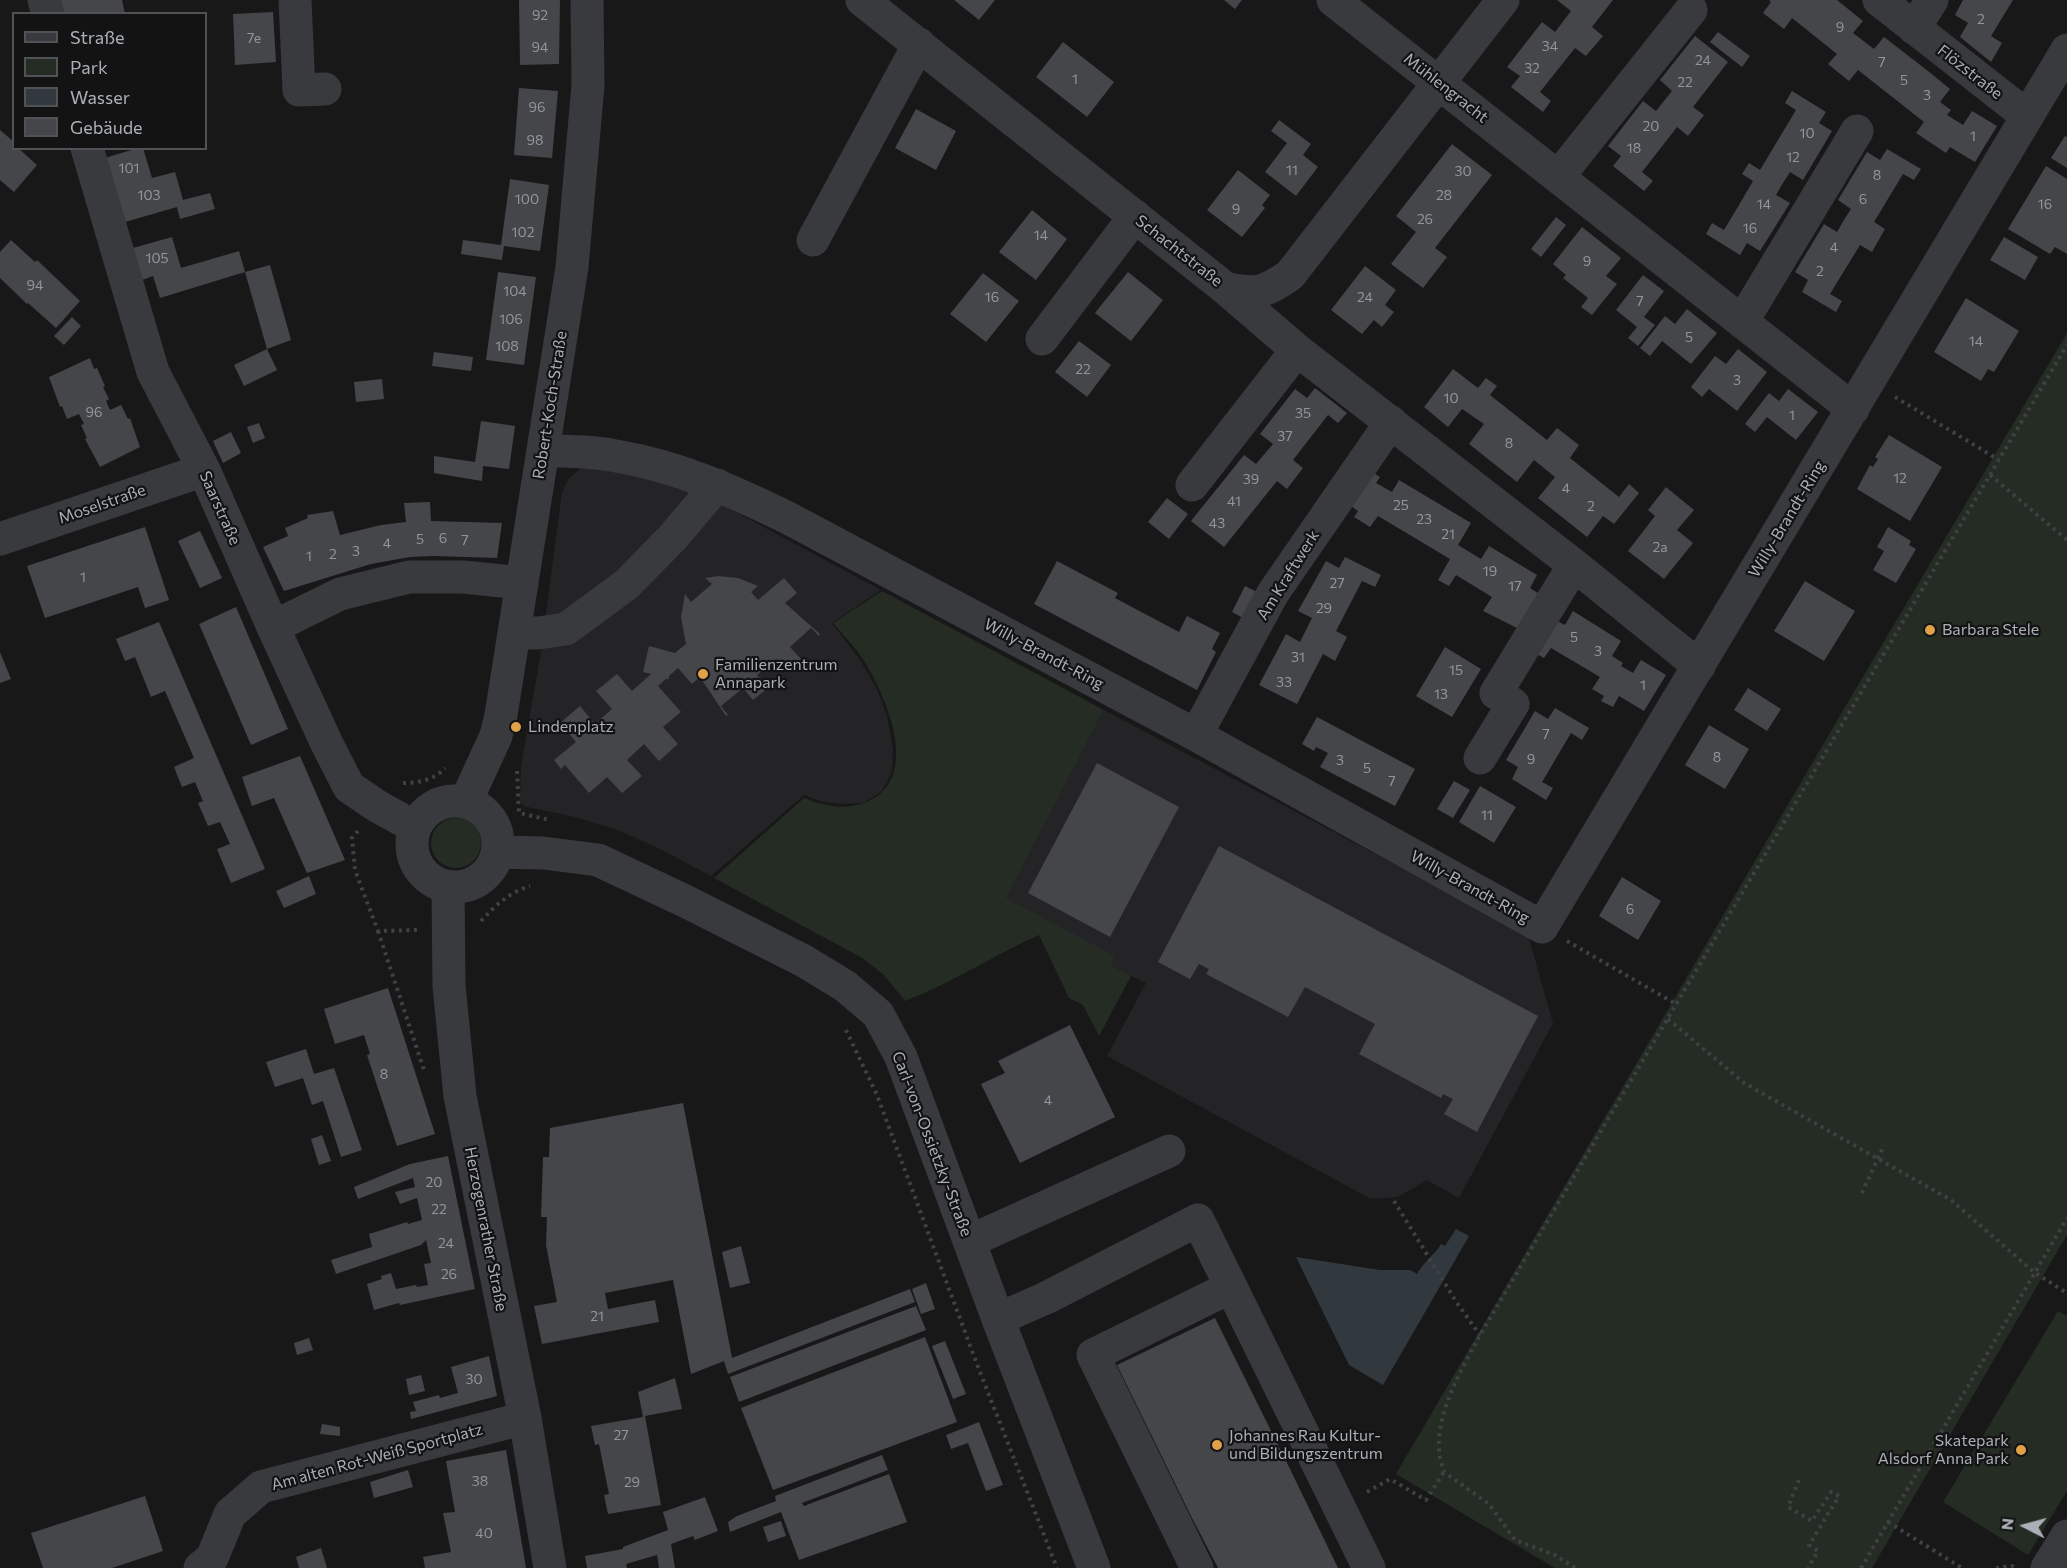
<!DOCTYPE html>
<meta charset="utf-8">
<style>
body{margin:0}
#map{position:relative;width:2067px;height:1568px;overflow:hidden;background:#181819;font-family:Commissioner,sans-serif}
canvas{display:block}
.legend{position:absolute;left:12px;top:12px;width:195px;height:138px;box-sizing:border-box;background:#131314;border:2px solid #505256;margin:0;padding:8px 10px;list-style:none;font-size:18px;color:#abb0b8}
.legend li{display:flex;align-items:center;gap:12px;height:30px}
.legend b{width:30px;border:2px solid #505256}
.north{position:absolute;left:1995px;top:1496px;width:60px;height:60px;-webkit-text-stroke:4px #131314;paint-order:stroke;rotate:276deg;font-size:16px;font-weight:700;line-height:24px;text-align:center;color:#abb0b8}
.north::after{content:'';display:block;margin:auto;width:21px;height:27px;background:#abb0b8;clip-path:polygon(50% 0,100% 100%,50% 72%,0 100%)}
</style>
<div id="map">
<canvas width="2067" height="1568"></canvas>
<ul class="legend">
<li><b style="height:8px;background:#393a3e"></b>Straße</li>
<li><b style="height:16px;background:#242c24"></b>Park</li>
<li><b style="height:16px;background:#31393e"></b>Wasser</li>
<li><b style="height:16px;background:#454649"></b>Gebäude</li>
</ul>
<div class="north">N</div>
</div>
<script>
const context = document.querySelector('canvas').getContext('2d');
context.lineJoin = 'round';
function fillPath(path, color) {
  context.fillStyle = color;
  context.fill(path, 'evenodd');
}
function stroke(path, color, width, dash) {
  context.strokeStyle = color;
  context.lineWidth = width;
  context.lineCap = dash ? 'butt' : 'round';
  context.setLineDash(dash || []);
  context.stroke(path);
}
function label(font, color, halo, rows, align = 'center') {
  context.font = font + ' Commissioner,sans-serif';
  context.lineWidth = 4.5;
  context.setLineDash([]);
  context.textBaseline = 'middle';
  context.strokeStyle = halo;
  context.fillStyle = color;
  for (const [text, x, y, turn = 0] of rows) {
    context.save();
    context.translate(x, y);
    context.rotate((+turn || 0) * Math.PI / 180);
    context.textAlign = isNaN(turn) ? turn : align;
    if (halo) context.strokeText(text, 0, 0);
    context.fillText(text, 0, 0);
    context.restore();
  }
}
fillPath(new Path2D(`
 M581,468L602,469L644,475L697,491L881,590L832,623L860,660L877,689L887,716L893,749L892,772L882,791L863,803L841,804L820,801L804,795L711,876L658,848L618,830L575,817L523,806L520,799L521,766L541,651L562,492L569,478Z
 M1104,710L1528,935L1553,1023L1459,1198L1427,1180L1398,1197L1371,1199L1107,1056L1146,983L1110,966L1115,957L1005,899Z`), '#242426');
fillPath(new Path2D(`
 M2067,333V1235L1872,1568H1555L1396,1474L1848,702Z
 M882,591L1104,710L1006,898L1115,956L1111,966L1131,976L1099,1036L1083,1005L1069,998L1039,935C994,955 952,983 905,1001L885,976L864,959L714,878L804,798C826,807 849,811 871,800C921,774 885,694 863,659C854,646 843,635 833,623Z
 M431 843a25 25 0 1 1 50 0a25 25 0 1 1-50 0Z
 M2058,1311L2067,1316V1491L2028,1555L1943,1502Z`), '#242c24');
fillPath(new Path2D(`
 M1456,1229L1469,1236L1383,1385L1349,1365L1296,1257L1380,1270H1410L1417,1274C1424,1261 1434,1256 1441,1244L1445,1246Z`), '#31393e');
fillPath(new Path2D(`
 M58,0H122L125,14H61Z
 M519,0H560L559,64L520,65Z
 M954,0H995L979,20Z
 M1224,0H1242L1235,9Z
 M1557,0H1613L1592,27L1603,36L1586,56L1575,48L1540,92L1551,101L1543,112L1511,87L1520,76L1507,67L1542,22L1555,32L1571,11Z
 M1769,0H1837L1863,21L1853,33L1874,49L1884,37L1928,71L1950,89L1940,102L1951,110L1947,115L1963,125L1972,111L1997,126L1975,162L1950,147L1946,153L1916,133L1924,122L1858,70L1849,81L1828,64L1837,54L1792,18L1784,29L1763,13L1771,2Z
 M1963,0H2013L1991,36L2002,43L1991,62L1960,37L1968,23L1955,15Z
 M273,12L276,62L235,65L233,14Z
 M1718,32L1750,56L1742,67L1710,42Z
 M1695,36L1728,62L1693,107L1704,115L1688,136L1677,127L1642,172L1653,181L1644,191L1613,166L1621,156L1608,146L1643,101L1656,111L1672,91L1660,80Z
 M1063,42L1114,82L1087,117L1036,77Z
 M519,88L558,91L552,158L514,155Z
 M1792,91L1826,112L1819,123L1832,131L1803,180L1790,172L1783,183L1776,195L1790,203L1760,251L1747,243L1740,255L1706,234L1712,223L1724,230L1739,205L1753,181L1742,174L1749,163L1760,170L1796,110L1785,103Z
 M916,109L956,131L936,170L895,148Z
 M1279,120L1311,144L1303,155L1318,167L1296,196L1265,172L1287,143L1271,131Z
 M0,130L14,142V148H18L37,165L14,192L0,180Z
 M2065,136L2067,137V168L2051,158Z
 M1452,144L1492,175L1435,248L1447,257L1423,288L1391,264L1416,232L1396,216Z
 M138,148H143L152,178L175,172L183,200L210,193L215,209L180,219L177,207L125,222L105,158Z
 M1887,149L1921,169L1914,180L1903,174L1874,222L1885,229L1872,252L1860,245L1830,294L1842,301L1836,312L1802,292L1808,280L1795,272L1824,224L1837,232L1844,220L1851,209L1838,200L1867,152L1880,160Z
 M2046,166L2067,179V254L2055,247L2050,254L2008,229Z
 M1238,170L1270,195L1262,205L1265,208L1242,237L1207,210Z
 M510,179L549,185L540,251L504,246L502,260L461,254L463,240L501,245Z
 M1032,210L1067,239L1036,280L999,252Z
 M1556,217L1566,225L1541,257L1531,249Z
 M1582,227L1621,258L1606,276L1617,284L1592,315L1581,307L1588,298L1563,278L1566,275L1553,264Z
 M172,237L181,268L239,251L245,272L160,298L153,276L142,280L133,248Z
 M2004,237L2038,257L2025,280L1990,260Z
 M11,240L35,262L37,260L80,301L56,328L28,303L27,304L0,278V252Z
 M270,265L291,340L267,349L245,272Z
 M1365,266L1396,290L1385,305L1394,312L1382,327L1374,320L1362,334L1331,310Z
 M498,272L536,277L524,365L486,360Z
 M1128,272L1163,300L1131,341L1095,313Z
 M983,273L1019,301L986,342L950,314Z
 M1643,275L1664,291L1644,317L1655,325L1638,346L1628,338L1637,327L1616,310Z
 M1966,298L2019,331L1994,372L1988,369L1981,381L1934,352Z
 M1687,309L1717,333L1691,364L1662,341L1650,356L1640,348L1665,316L1675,324Z
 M72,317L81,326L64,345L54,336Z
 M1079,341L1111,365L1087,397L1055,372Z
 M267,349L277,370L244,386L234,365Z
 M1738,349L1767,372L1737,411L1709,389L1702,397L1691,387L1715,356L1726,364Z
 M434,352L473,357L471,371L432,366Z
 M90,358L94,369L97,368L105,386L103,387L109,399L106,401L110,410L121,405L128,419L130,418L140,447L100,467L85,439L87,438L81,425L84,424L79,414L67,419L62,406L60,407L49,377Z
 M1453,369L1478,388L1486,378L1497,386L1490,395L1547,440L1557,428L1579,445L1570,458L1619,497L1629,484L1639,493L1614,524L1603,516L1587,537L1538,498L1555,477L1534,460L1517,482L1469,444L1484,424L1462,409L1448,427L1424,407Z
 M382,379L384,399L356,402L354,382Z
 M1315,388L1347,413L1338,423L1328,415L1293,460L1303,468L1287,489L1277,481L1224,547L1191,521L1244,455L1256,464L1273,444L1260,434L1295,389L1307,398Z
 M1788,389L1818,412L1796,440L1767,417L1755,432L1745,424L1769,393L1779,401Z
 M481,421L515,426L509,469L483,466L482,481L434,473V456L475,462Z
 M259,423L265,438L253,443L247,427Z
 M231,432L241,453L223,463L213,441Z
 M1889,435L1942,467L1910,521L1857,489L1870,465L1873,467L1878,459L1875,457Z
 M1369,470L1380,477L1376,483L1392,492L1399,480L1471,523L1458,545L1481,559L1489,546L1537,575L1530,588L1541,595L1521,630L1483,611L1492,597L1456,575L1449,586L1438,580L1450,559L1378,516L1370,527L1354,517L1358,511L1347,503Z
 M1666,487L1694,510L1677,530L1693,543L1664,579L1628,551L1655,516L1648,510Z
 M1167,498L1188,514L1169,539L1148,522Z
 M430,502L431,521L502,523L497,558L433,556L410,557L371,564L284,591L263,547L288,536L285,528L308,518L307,515L333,511L340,535L381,525L406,522L404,503Z
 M145,527L169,600L145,608L138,587L45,618L27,566Z
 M1888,527L1911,541L1909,545L1916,549L1896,583L1873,570L1884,551L1877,547Z
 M200,531L222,578L200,588L178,541Z
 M1345,557L1381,575L1375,587L1362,581L1336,631L1347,637L1335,661L1323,654L1297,704L1259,685L1286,634L1300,642L1312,618L1298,611L1326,561L1339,568Z
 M1057,561L1118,593L1115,598L1179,632L1187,616L1220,633L1212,649L1216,652L1197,690L1034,604Z
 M718,576L738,578L758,586L751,592L758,600L784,578L797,593L785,603L820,634L819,636L811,628L790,647L801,659L787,671L776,659L757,675L768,688L753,700L743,688L721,706L728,715L726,716L700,677L692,684L678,668L669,676V679H666L658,686L681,712L663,727L678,744L659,761L644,744L627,760L642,776L622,793L607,777L589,793L565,765L561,769L554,760L576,742L560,723L580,706L595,724L612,709L596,691L617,674L632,691L651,674L643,672L649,646L675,653L686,644L681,617L685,594L691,602L712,584L705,578Z
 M1805,581L1855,611L1824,661L1774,631Z
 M1245,586L1257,592L1243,618L1232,612Z
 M236,607L288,729L251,745L199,624Z
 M1573,611L1621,641L1612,656L1623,663L1621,666L1633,673L1641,660L1666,675L1644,711L1619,696L1613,707L1601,701L1604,696L1592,689L1600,677L1551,648L1544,658L1533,652L1553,619L1565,625Z
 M159,622L265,869L231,883L217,849L230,844L220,822L208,826L198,803L203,801L195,782L182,787L174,767L194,758L165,691L151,697L135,657L125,661L116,639Z
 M1445,647L1481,669L1452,717L1416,696Z
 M0,652L11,679L0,683Z
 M1748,688L1781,709L1767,731L1734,710Z
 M1555,708L1589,728L1582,740L1571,733L1542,782L1553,788L1546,800L1512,779L1518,767L1506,760L1535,711L1548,719Z
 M1317,717L1415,769L1395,806L1320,767L1328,753L1316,747L1314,751L1302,744Z
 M1709,725L1749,749L1725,789L1685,765Z
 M300,756L345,860L307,873L274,798L252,806L242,777Z
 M1097,763L1179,807L1110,937L1028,893Z
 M1454,781L1470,790L1453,818L1437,809Z
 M1480,786L1516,807L1494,843L1459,822Z
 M1219,846L1538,1016L1477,1132L1444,1114L1453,1099L1443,1094L1441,1098L1359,1054L1375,1024L1305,987L1288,1017L1206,974L1209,969L1199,964L1190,979L1158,962Z
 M309,876L316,894L284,908L276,891Z
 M1622,877L1661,901L1638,940L1599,916Z
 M388,988L435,1134L397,1146L367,1055L370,1054L364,1035L335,1044L324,1009Z
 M1070,1025L1115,1117L1020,1163L981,1084L1005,1073L998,1061Z
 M306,1049L314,1074L334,1068L362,1150L341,1157L323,1101L312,1105L303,1078L275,1087L266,1062Z
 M683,1103L732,1358L910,1289L915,1302L728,1374L724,1361L691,1374L673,1280L605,1293L608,1309L655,1300L659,1322L542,1344L534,1306L557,1302L546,1245L547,1217H541L543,1157H549L550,1128Z
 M322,1135L331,1161L319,1165L311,1139Z
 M448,1156L475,1289L400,1305L399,1303L374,1310L367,1284L382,1279L381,1276L391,1273L396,1289L416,1285L417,1287L428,1285L424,1264L431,1263L426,1240L421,1245L336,1274L331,1260L372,1247L369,1234L407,1222L408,1224L422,1220L417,1198L400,1204L395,1192L415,1187L413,1178L358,1199L354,1187L410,1164Z
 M741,1246L750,1283L730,1288L722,1252Z
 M926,1283L935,1309L921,1314L912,1289Z
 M916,1306L926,1330L739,1402L730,1377Z
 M1215,1318L1290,1469L1338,1568H1218L1191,1516L1117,1365Z
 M925,1337L957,1422L773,1490L741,1408Z
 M309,1338L313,1350L297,1355L294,1343Z
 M945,1341L966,1394L953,1399L932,1346Z
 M489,1356L497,1396L411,1419L410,1412L416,1411L413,1402L439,1395L440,1398L458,1393L451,1367Z
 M421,1375L425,1391L409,1395L406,1379Z
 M675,1378L682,1409L645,1416L661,1505L608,1514L604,1495L609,1494L599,1444L595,1445L591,1426L643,1417L638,1392Z
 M979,1422L1003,1485L986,1491L968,1443L951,1449L946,1435Z
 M322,1424L340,1427V1436L320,1434Z
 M506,1450L526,1568H425L423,1557L451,1552L443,1513L455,1512L446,1461Z
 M882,1455L888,1470L802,1503L804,1506L889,1474L907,1522L799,1560L781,1512L730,1532L728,1522L737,1516L776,1501L775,1496Z
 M408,1470L413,1487L374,1498L370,1482Z
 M145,1496L163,1551L112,1568H43L31,1533Z
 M705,1497L718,1531L695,1540L693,1536L671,1544L675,1568H659L657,1555L626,1564L627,1568H587L585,1556L623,1549V1547L668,1530L663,1512Z
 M781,1521L786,1536L768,1542L763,1527Z
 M321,1548L327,1568H299L296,1557Z`), '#454649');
stroke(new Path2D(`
 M1895,397L1999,460
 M1990,475L2067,540
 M517,771L519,813L550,820
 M403,783C418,783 434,780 445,768
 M358,831L352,838L355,870L378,931L417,930
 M481,921C496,905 508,893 530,886
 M378,931L424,1070
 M1567,941L1676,1004
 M1668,1019L1744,1083L1951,1200L2035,1273L2067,1293
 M846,1030L877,1095L978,1367L1057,1568
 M1862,1193L1884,1145
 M1394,1201L1457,1303L1480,1335
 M1799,1480L1788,1507L1812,1521L1831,1492L1839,1496L1809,1545L1818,1551L1808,1568
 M1367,1492L1390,1479L1426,1500L1444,1472
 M1888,1522L1962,1568
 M1575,1568L1555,1555L1515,1540L1489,1504L1444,1472C1442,1465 1439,1457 1439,1449C1437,1410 1462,1369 1480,1335L2067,345
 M1861,1568L2067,1218
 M1996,1568L2012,1566L2016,1568`), '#3f4145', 4, [3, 4.5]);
stroke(new Path2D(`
 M44,0L48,14
 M295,0L299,90L325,89
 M862,0L1225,288C1257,295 1264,293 1290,275L1503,0
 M1333,0L1853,409
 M1879,0L2027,116
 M1914,28L1932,0
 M87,148L153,372L204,470L273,627L327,744L349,787L377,806L415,827
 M1558,177L1691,10
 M813,240L919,44
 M1225,288L1297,350L1574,565L1699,666
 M1742,322L1857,131
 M1042,339L1135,216
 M543,450C567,452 593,451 616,456C677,466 733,491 788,518L1196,735L1542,927L2067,50
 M1192,485L1297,350
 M0,539L204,470
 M273,627L340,594L409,577H463L522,583
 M514,633H538L566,629L627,584L673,537L717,485
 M1196,735L1273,593L1391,422
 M1480,758L1513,704L1496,693L1574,565
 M466,801L496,736L501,715L572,267L588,85L587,0
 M412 844a43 43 0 1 1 86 0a43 43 0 1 1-86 0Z
 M498,852L543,853L598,860L685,901L804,961L845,986L878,1014L901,1057L998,1319L1094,1568
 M448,887L449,986L460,1096L525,1418L550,1568
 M970,1241L1169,1151
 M998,1319L1046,1298L1198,1220L1231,1287
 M200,1568L212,1558L230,1514L261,1487L525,1418
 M1197,1568L1093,1355L1231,1287L1369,1568
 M2047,1568L2067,1536`), '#393a3e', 33);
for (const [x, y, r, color] of [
 [1930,630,6,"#e0a149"],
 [703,674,6,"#e0a149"],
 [516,727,6,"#e0a149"],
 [1217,1445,6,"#e0a149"],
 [2021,1450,6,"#e0a149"]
]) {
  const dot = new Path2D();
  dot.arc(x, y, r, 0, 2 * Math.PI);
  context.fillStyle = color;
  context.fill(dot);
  stroke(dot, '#131314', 2);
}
label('14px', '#92969c', null, [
 ["92",540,15],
 ["2",1981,19],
 ["9",1840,27],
 ["7e",254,38],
 ["34",1550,46],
 ["94",540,47],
 ["24",1703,60],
 ["7",1882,62],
 ["32",1532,68],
 ["1",1075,79],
 ["5",1904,80],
 ["22",1685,82],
 ["3",1927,95],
 ["96",537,107],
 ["20",1651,126],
 ["10",1807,133],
 ["1",1973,136],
 ["98",535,140],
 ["18",1634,148],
 ["12",1793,157],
 ["101",129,168],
 ["11",1292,170],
 ["30",1463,171],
 ["8",1877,175],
 ["103",149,195],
 ["28",1444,195],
 ["100",527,199],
 ["6",1863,199],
 ["14",1764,204],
 ["16",2045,204],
 ["9",1236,209],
 ["26",1425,219],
 ["16",1750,228],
 ["102",523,232],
 ["14",1041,235],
 ["4",1834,247],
 ["105",157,258],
 ["9",1587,261],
 ["2",1820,271],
 ["94",35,285],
 ["104",515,291],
 ["16",992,297],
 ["24",1365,297],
 ["7",1640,301],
 ["106",511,319],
 ["5",1689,337],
 ["14",1976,341],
 ["108",507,346],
 ["22",1083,369],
 ["3",1737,380],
 ["10",1451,398],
 ["96",94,412],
 ["35",1303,413],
 ["1",1792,415],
 ["37",1285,436],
 ["8",1509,443],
 ["12",1900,478],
 ["39",1251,479],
 ["4",1566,488],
 ["41",1234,501],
 ["25",1401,505],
 ["2",1591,506],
 ["23",1424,519],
 ["43",1217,523],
 ["21",1448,534],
 ["6",443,538],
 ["5",420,539],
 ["7",465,540],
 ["4",387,543],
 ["2a",1660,547],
 ["3",356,551],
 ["2",333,554],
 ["1",309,556],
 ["19",1490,571],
 ["1",83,577],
 ["27",1337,583],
 ["17",1515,586],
 ["29",1324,608],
 ["5",1574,637],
 ["3",1598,651],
 ["31",1298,657],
 ["15",1456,670],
 ["33",1284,682],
 ["1",1643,685],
 ["13",1441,694],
 ["7",1546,734],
 ["8",1717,757],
 ["9",1531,759],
 ["3",1340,760],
 ["5",1367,768],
 ["7",1392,781],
 ["11",1487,815],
 ["6",1630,909],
 ["8",384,1074],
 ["4",1048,1100],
 ["20",434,1182],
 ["22",439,1209],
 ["24",446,1243],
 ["26",449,1274],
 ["21",597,1316],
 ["30",474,1379],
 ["27",621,1435],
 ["38",480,1481],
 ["29",632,1482],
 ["40",484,1533]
]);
label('16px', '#abb0b8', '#131314', [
 ["Flözstraße",1970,72,38],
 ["Mühlengracht",1446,88,38],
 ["Schachtstraße",1179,251,38],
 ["Robert-Koch-Straße",550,405,-81],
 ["Moselstraße",102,504,-19],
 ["Saarstraße",220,508,66],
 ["Willy-Brandt-Ring",1787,519,-59],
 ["Am Kraftwerk",1288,575,-58],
 ["Willy-Brandt-Ring",1044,654,28],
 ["Willy-Brandt-Ring",1470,887,29],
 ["Carl-von-Ossietzky-Straße",932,1144,69],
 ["Herzogenrather Straße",486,1229,79],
 ["Am alten Rot-Weiß Sportplatz",377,1457,-15]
]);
label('16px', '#abb0b8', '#131314', [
 ["Barbara Stele",1942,630],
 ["Familienzentrum",715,665],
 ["Annapark",715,683],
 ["Lindenplatz",528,727],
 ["Johannes Rau Kultur-",1229,1436],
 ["und Bildungszentrum",1229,1454],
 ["Skatepark",2009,1441,"right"],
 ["Alsdorf Anna Park",2009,1459,"right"]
], 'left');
</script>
